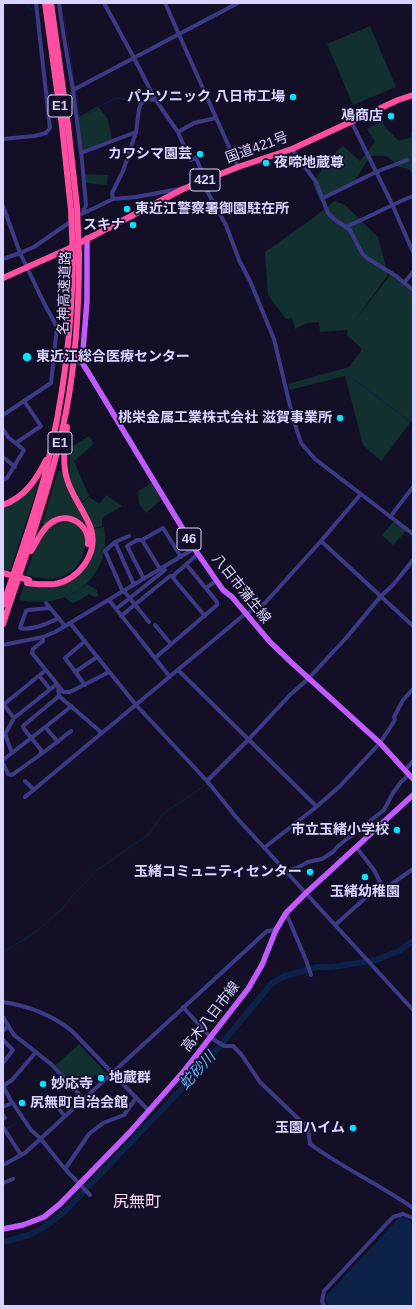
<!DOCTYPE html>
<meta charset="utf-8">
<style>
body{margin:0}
#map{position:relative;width:416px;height:1309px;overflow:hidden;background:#130f26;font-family:Arial,sans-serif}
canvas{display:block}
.frame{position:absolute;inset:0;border:4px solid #d9d4ff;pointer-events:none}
</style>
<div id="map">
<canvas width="416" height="1309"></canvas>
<div class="frame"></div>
</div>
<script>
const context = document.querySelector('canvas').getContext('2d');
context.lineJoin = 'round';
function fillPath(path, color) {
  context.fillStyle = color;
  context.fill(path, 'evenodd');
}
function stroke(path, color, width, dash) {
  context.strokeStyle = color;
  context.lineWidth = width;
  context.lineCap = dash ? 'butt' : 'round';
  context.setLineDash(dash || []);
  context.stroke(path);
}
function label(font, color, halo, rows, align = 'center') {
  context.font = font + ' Arial,"Noto Sans JP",sans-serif';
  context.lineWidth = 3.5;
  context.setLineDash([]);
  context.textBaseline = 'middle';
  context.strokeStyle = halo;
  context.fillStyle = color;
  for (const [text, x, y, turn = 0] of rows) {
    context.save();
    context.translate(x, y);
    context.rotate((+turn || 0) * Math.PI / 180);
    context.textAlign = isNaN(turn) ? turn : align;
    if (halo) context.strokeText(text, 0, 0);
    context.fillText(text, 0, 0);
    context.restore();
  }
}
fillPath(new Path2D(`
 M370,26L396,87L353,105L327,44Z
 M98,106L108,119L112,140L81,153L77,118Z
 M381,121L387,129L399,141L412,137L411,132H413V179C411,169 409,168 399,167C387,157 390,154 372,156C363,163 361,174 353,182C344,190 331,195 320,201L313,184C320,171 330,154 343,146L360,161L375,142L367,129Z
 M83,174L108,175L107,185L84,183Z
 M335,201L345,205L378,237L388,275L353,323L391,274L413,292V419L381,461L363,445L345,376L290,390L288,384L349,367L361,351V348L347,335L348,330L320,332L319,322L307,323L295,329L292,318L286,319L268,295L265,252L309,221Z
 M89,436L94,444L74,461L89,496L81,503L73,489L69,477L70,448Z
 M62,470L65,484L85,520L83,522C68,511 59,518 45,525L42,524L58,471Z
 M153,482L163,498L146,513L139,504L138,491Z
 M33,486L37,488L10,571L3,569V508C16,503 24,496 33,486Z
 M106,495L122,506L102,518V526L93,528L81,504L89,497L98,503L101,502Z
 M66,521C69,522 73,522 75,524C92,532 85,556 76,567C73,571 67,574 63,576C50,581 39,578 26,575C34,553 39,527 66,521Z
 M394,521L407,530L393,545L382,535Z
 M104,527C111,569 82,600 41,602C34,602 26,601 19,600L24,585L36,586L53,585L85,568L93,529Z
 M87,584L97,590L98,596L94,597L89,594L82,599L72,603L64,597L75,593Z
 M79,1044L107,1074L101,1080L96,1074L77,1090L55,1066Z`), '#12302f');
fillPath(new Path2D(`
 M400,1217L406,1218L413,1223V1306H329L326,1301V1296Z`), '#0c2248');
stroke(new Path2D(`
 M28,3V7L33,10
 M64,16L75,86
 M76,90L80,118L115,98L141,101
 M146,101L153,102
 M159,102C175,101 188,97 200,88
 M351,377L413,424
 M394,586L413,564
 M352,634L382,598
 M312,679L327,662
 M299,689L307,683
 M3,952L28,937L39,929L63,908L68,901L97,870L149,834L161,816L167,811L200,789L207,783
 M50,1097L64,1087L69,1086
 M23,1115L47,1099
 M7,1129L20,1121L21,1117`), '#0c2248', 1);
stroke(new Path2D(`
 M3,1242L29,1235L43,1228L64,1212L200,1070L272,983L285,976L317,967H332L376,960L399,951L413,941`), '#0c2248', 6);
stroke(new Path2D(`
 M53,362L83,364`), '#312d47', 4, [4, 2]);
stroke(new Path2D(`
 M59,3L63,32L73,90L82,161L86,205L82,214
 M104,3L134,58L155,99L178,132L190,160L196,158L203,174L202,182L226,225L239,260L250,281L274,339L293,418L301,443L315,459L413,534
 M165,3L238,167
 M73,90L238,3
 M351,121L392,204L413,252
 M178,132L194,123L216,118
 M3,139L34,136L46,133L50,128L36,3
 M292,149L316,182L328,213L334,219L350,230L362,253L367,258L396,276L413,290
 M81,153L136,132
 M323,198L376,172L407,160
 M113,199L112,193L123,171L136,132L139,109L141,104L147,99L155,100
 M3,206L20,253L44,303L57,327L51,383L3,415
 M82,214L113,199L136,197L179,189
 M345,227C368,218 390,205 413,196
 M3,259L20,253L34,247L73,220
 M404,283L413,272
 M3,429L8,437L24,450L7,478L3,480
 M16,443L41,426L24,401
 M3,457L15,467
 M390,517L413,487
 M142,540H137L127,546L144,579
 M321,541L413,626
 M115,542L129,536
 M198,554L174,575L173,578L205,616
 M160,569L142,540L163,528L181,557
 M206,588L216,581
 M124,591L149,622
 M123,592L105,551L115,542L134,585
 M109,600L170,677
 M46,603L65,626
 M50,608L28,610L26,611L20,628C32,631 48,623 59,618
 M116,609L165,570
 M121,616L170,576H174
 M70,623L136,705L207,781L236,817L413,1010
 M155,625L171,644
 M43,637V641L33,649L32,653L58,685L59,696L102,733
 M85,641L65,658L85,685
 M3,645L43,637L55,632L195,548
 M155,658L217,605V602L186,564
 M178,670L316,806
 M75,672L97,657
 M41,678L50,689
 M58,685L63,692H70L109,672
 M3,705L46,670
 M4,705L14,718
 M46,728L58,742
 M12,753L5,734L14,718L57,684
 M40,754L42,752L41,750L24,729L23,726L59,696
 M3,760L72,706
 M3,763L8,774L12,775L44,752L71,731
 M405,770L413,761
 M25,781L34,790
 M207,781L249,739L290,695L309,678L346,638L381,596L393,585L413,560
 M25,797L245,614L265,603L321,541L361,494
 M356,847L374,870L381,884L386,888L413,869
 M264,848L315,808L340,786L380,743L395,720L394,717L403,700L413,689
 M286,871L297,868L308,862L322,859L333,852L338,846L384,810L393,793L401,782L409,775
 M286,913L306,960L311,975
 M335,925L381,884
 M3,1002C29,1006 51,1014 72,1031L149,1111
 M183,1007L210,1037L224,1046H233L241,1054L260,1082L308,1128L310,1144C343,1168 380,1185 413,1208
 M3,1017L14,1035L51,1064L84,1099
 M3,1031L8,1026
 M3,1040L13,1050L3,1063
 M3,1086L10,1099L31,1130L40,1138L65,1169L90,1195
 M3,1086L12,1080L36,1052
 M47,1096L65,1116
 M3,1107L12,1103
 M3,1115L5,1118L3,1119
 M3,1127L21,1155
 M3,1165L25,1153L267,931L276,930
 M65,1169L89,1134L103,1123L124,1115L136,1098
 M3,1183L13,1179
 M324,1306L322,1301L324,1291L393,1217L403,1214L413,1218`), '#3d3a85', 4);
stroke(new Path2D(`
 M87,238V301L83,350V364L88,372L198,554L223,590L232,597L270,642L293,664L380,743L413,779
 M3,1229L23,1225L44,1217L60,1204L130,1132L184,1071L248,989L262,965L276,930L286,913L306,893L413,795`), '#c25bff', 5.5);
stroke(new Path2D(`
 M45,3L62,126L71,210
 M51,3L68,125L77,207
 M3,278L68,249L183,189L238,167L292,149L398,100L413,95
 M3,505C25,497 36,480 46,460
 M31,551C37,541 43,527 54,521C70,512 90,526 88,544
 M27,583C37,584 46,585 55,584C80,579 98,553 91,529C85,511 72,497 67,479C62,463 65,443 67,427
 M3,605C18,560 34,517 46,471C63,401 72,330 73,258
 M3,624C26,554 52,485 66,412C76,360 79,308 79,255`), '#ff4fa3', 6);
stroke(new Path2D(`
 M77,207L79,255
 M71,210L73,258
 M3,573L29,580`), '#ff4fa3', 6);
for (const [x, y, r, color] of [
 [293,97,4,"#00e5ff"],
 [391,116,4,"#00e5ff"],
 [200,154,4,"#00e5ff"],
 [266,163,4,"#00e5ff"],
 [127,209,4,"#00e5ff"],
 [133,225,4,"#00e5ff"],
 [27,357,5,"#00e5ff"],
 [340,418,4,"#00e5ff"],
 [397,830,4,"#00e5ff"],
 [310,872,4,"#00e5ff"],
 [365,877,4,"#00e5ff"],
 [101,1078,4,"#00e5ff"],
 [43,1084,4,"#00e5ff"],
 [22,1103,4,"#00e5ff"],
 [353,1128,4,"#00e5ff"]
]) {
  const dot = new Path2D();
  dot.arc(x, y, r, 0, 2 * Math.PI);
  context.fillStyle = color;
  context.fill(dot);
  stroke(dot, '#130f26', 1.5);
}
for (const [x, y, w] of [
 [60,106,24],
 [205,180,30],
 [60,443,24],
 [189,539,24]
]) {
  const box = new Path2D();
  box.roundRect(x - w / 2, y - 11, w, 22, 3);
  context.fillStyle = '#130f26';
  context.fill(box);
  stroke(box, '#d9d4ff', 1);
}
label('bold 13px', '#d9d4ff', null, [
 ["E1",60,106],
 ["421",205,180],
 ["E1",60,443],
 ["46",189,539]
]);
label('bold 14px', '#d9d4ff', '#130f26', [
 ["パナソニック 八日市工場",285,97],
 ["鳰商店",383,116],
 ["カワシマ園芸",192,154],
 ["夜啼地蔵尊",274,163,"left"],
 ["東近江警察署御園駐在所",135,209,"left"],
 ["スキナ",125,225],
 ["東近江総合医療センター",36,357,"left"],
 ["桃栄金属工業株式会社 滋賀事業所",332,418],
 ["市立玉緒小学校",389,830],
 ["玉緒コミュニティセンター",302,872],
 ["玉緒幼稚園",365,892,"center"],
 ["地蔵群",109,1078,"left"],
 ["妙応寺",51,1084,"left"],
 ["尻無町自治会館",30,1103,"left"],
 ["玉園ハイム",345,1128]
], 'right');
label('14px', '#d9d4ff', '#130f26', [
 ["国道421号",257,148,-20],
 ["名神高速道路",65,293,-88],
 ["八日市蒲生線",241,589,51],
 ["高木八日市線",211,1017,-52]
]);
label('italic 15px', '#62b6ff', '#130f26', [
 ["蛇砂川",198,1071,-48]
]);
label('16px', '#ffd6f0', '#130f26', [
 ["尻無町",137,1203]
]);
</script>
